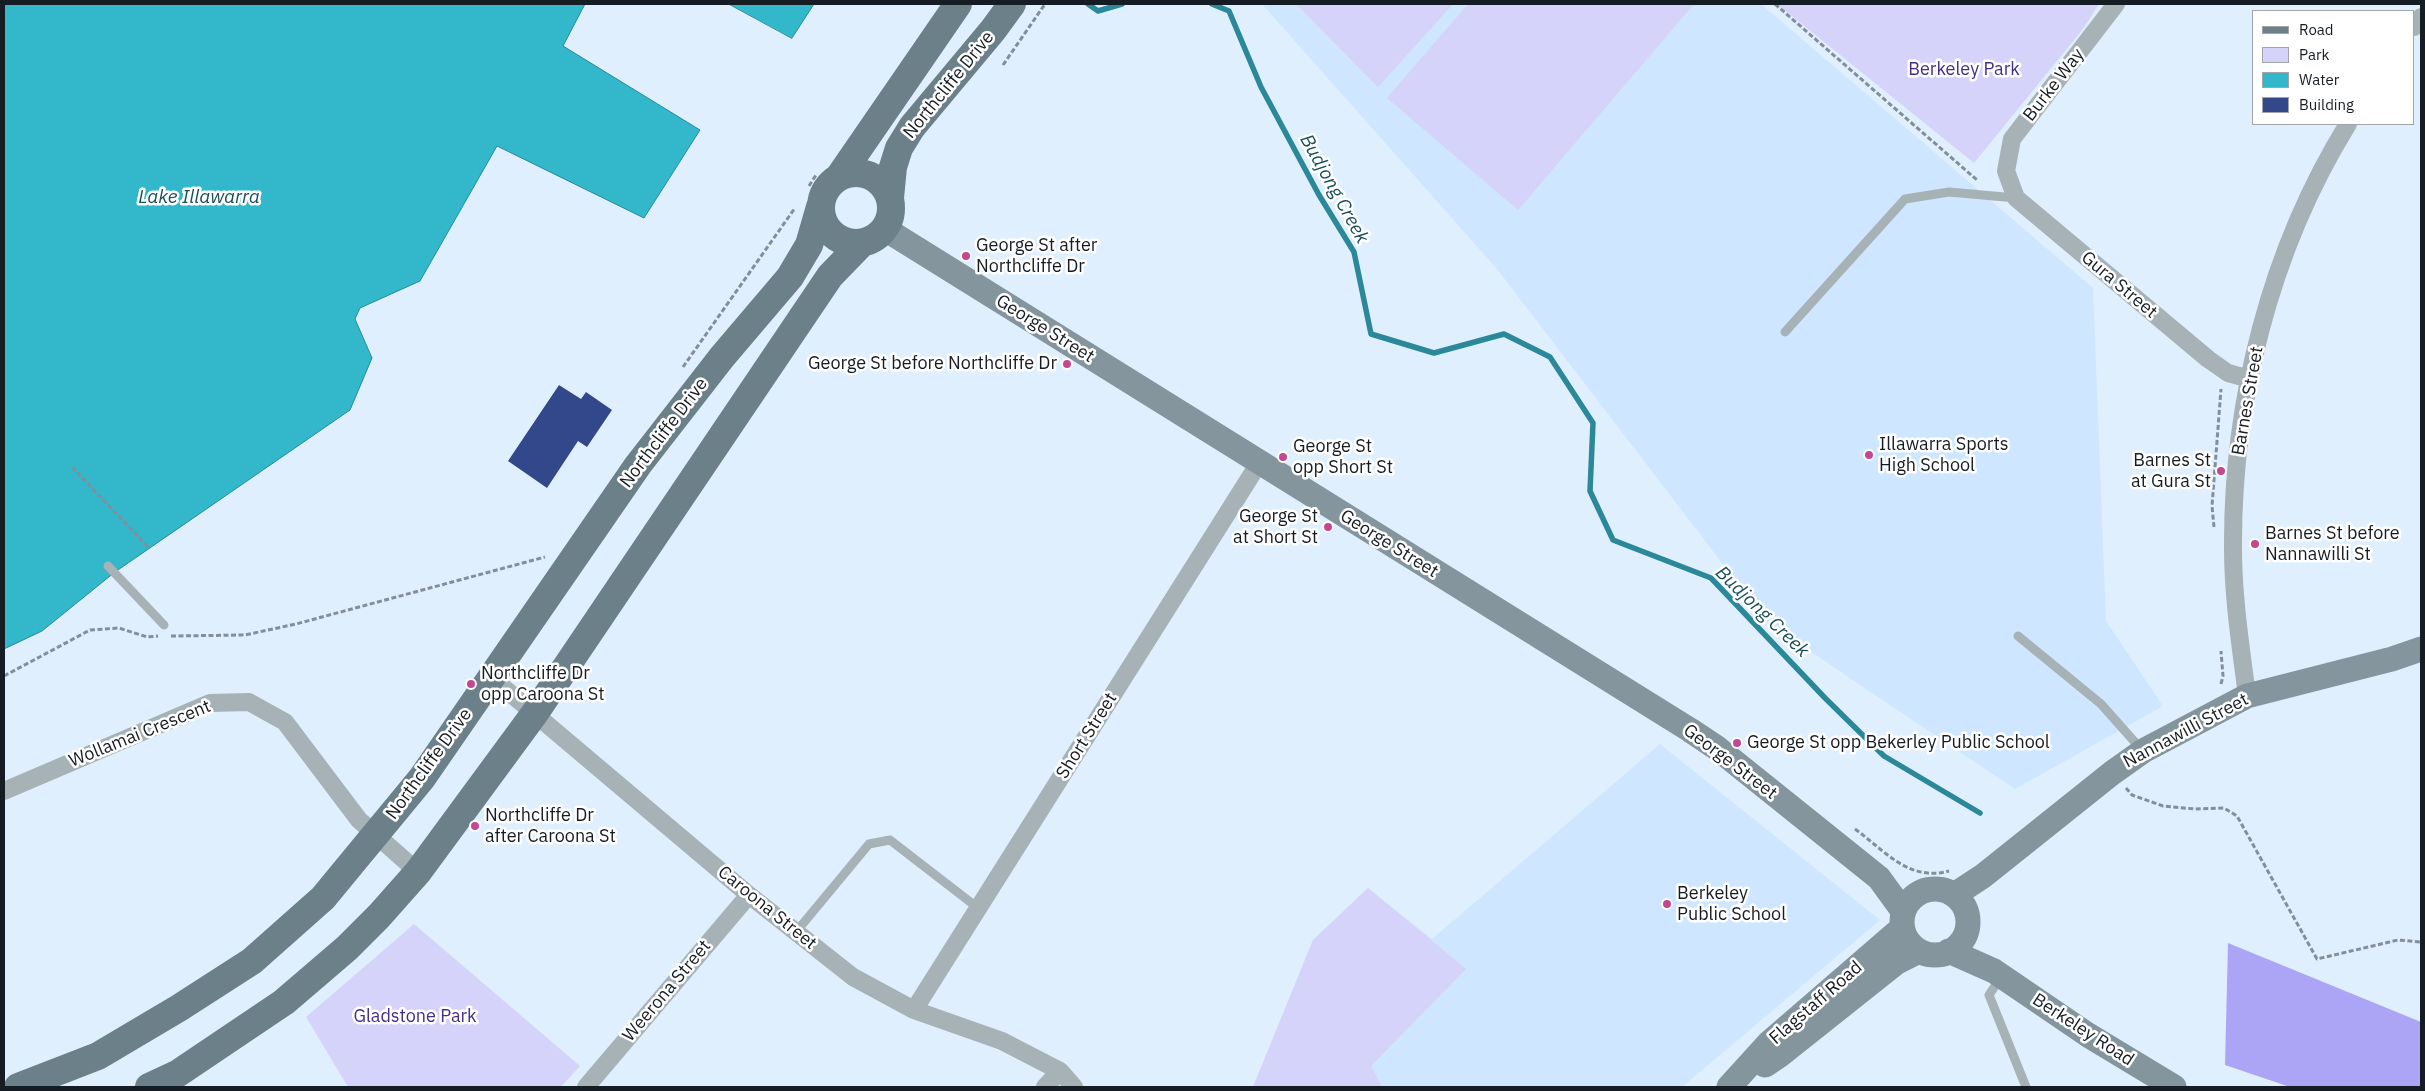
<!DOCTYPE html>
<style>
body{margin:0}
#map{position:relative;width:2425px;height:1091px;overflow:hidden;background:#e0effe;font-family:"IBM Plex Sans",sans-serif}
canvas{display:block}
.frame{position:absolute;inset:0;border:5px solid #161c23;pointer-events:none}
.legend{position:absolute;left:2252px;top:10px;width:162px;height:115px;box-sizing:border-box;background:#fff;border:1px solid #a2a4a7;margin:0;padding:6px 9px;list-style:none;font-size:15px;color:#161c23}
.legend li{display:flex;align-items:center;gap:10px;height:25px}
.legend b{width:25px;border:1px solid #a2a4a7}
</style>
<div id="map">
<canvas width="2425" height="1091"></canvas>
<div class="frame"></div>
<ul class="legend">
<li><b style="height:6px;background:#6c808a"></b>Road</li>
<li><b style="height:14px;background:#d5d3fa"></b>Park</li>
<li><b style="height:14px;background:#32b7cb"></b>Water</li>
<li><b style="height:14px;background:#33488a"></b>Building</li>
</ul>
</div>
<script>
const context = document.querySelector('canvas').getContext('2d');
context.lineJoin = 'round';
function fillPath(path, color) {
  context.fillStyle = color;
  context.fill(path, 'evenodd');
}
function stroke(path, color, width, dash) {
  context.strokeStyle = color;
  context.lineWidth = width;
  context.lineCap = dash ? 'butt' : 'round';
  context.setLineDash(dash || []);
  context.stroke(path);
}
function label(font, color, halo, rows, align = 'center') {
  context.font = font + ' "IBM Plex Sans",sans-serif';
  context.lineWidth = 5;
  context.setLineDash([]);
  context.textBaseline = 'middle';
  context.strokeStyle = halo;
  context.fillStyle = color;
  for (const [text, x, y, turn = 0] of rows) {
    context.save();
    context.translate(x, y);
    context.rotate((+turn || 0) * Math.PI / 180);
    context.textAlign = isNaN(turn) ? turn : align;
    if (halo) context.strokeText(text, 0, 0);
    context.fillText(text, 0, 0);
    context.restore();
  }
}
fillPath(new Path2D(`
 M1262,4H1761L2093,288L2106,621L2163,706L2015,789L1768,623L1497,269Z
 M1660,744L1880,920L1682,1087H1253L1313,940L1368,888L1432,939Z`), '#cee6ff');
fillPath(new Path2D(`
 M1296,4H1453L1378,87Z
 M1468,4H1694L1518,210L1387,98Z
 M1777,4H2099L2083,29L1974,163Z
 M1368,888L1466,969L1371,1066L1382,1087H1253L1313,940Z
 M414,924L580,1066L561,1087H348L306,1017Z`), '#d5d3fa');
fillPath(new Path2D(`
 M2228,943L2421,1022V1087H2290L2225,1065Z`), '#aca4f4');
const water = new Path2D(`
 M4,4H585L563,46L700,130L644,218L497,146L420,281L360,308L355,319L372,358L350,410L115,572L42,631L4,649Z
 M729,4H814L792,38Z`);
fillPath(water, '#32b7cb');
stroke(water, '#2a8899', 1);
stroke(new Path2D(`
 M1088,4L1098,11L1122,4
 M1212,4L1229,11L1261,87L1319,195L1354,252L1371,334L1434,353L1504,334L1550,357L1593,423L1590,491L1613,540L1711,578L1825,698L1884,756L1980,813`), '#2a8899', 5.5);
fillPath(new Path2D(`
 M559,385L581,399L586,392L612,410L587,447L578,441L547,488L508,461Z`), '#33488a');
stroke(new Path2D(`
 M1775,4L1977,180
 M1003,65L1045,4
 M809,186L816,175
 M683,367L795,208
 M72,467L149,548
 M2214,527L2212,506L2221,389
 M171,636L245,635L296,624L545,557
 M4,676L90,630L119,628L147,637L158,636
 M2221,684L2223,676L2221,651
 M2126,788L2132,795L2163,806L2195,809L2224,808L2237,816L2317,959L2398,940L2421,942
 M1855,829C1885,851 1909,882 1949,871`), '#838e99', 3, [5, 2.5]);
stroke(new Path2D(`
 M1785,332L1905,199L1949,192L2016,198
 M108,566L164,625
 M2018,636L2101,704L2141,749
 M796,932L869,844L890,840L978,908
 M2001,977L1989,995L2026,1087`), '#a7b2b7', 9);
stroke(new Path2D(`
 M2116,4L2012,139L2006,171L2016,198L2208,359L2228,373L2250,379
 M2414,27L2421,17
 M491,677L749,895L853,977L914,1010L1002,1041L1060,1071L1074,1087
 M2247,696C2241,648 2233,598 2233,549C2232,402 2270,250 2348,124
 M4,791L210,703L249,702L285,722L359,820L418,872
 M914,1010L1259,463
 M586,1087L749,895
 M1045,1087L1060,1071`), '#a7b2b7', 18);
stroke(new Path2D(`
 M885,229L1690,730L1717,748L1879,878L1903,911
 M1902 922a33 33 0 1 1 66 0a33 33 0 1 1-66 0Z
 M1954,895L1983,876L2112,773L2143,751L2247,696L2392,659L2421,649
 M1949,951L1994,971L2088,1035L2174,1087
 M1765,1065L1780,1055L1897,962L1919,951
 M1729,1087L1769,1043L1902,928`), '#85959d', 25);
stroke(new Path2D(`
 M821 208a35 35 0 1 1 70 0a35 35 0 1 1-70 0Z
 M839,177L958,4
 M890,198L893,167L899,148L912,127L993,30L1012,4
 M18,1087L98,1056L179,1008L252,961L323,898L422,778L638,465L722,357L790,277L809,245L820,207
 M149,1087L177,1074L284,1002L347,948L379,916L418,872L535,713L830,276L862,243`), '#6c808a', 28);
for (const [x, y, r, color] of [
 [966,256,5,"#c54794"],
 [1067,364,5,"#c54794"],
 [1869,455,5,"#c54794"],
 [1283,457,5,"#c54794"],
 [2221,471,5,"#c54794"],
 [1328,527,5,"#c54794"],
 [2255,544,5,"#c54794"],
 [471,684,5,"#c54794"],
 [1737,743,5,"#c54794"],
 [475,826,5,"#c54794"],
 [1667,904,5,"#c54794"]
]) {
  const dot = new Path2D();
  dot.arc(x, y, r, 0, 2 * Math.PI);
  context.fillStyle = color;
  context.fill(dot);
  stroke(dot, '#fff', 2);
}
label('18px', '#432f89', '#fff', [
 ["Berkeley Park",1964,70],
 ["Gladstone Park",415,1017]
]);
label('18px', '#161c23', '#fff', [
 ["Northcliffe Drive",949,85,-51],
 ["Burke Way",2054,85,-52],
 ["Gura Street",2119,285,40],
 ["George Street",1045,329,32],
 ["Barnes Street",2248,401,-80],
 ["Northcliffe Drive",664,433,-53],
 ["George Street",1389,544,32],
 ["Nannawilli Street",2186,731,-28],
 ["Wollamai Crescent",140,734,-22],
 ["Short Street",1087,736,-58],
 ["George Street",1730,762,37],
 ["Northcliffe Drive",429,764,-54],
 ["Caroona Street",767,908,39],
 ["Weerona Street",667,991,-50],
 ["Flagstaff Road",1816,1003,-41],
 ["Berkeley Road",2083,1030,33]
]);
label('18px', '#161c23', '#fff', [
 ["George St after",976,246],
 ["Northcliffe Dr",976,267],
 ["George St before Northcliffe Dr",1057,364,"right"],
 ["Illawarra Sports",1879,445],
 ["High School",1879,466],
 ["George St",1293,447],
 ["opp Short St",1293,468],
 ["Barnes St",2211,461,"right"],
 ["at Gura St",2211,482,"right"],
 ["George St",1318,517,"right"],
 ["at Short St",1318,538,"right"],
 ["Barnes St before",2265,534],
 ["Nannawilli St",2265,555],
 ["Northcliffe Dr",481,674],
 ["opp Caroona St",481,695],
 ["George St opp Bekerley Public School",1747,743],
 ["Northcliffe Dr",485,816],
 ["after Caroona St",485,837],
 ["Berkeley",1677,894],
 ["Public School",1677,915]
], 'left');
label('italic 19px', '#194f58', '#fff', [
 ["Budjong Creek",1334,189,61],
 ["Lake Illawarra",199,198],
 ["Budjong Creek",1762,612,44]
]);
</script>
